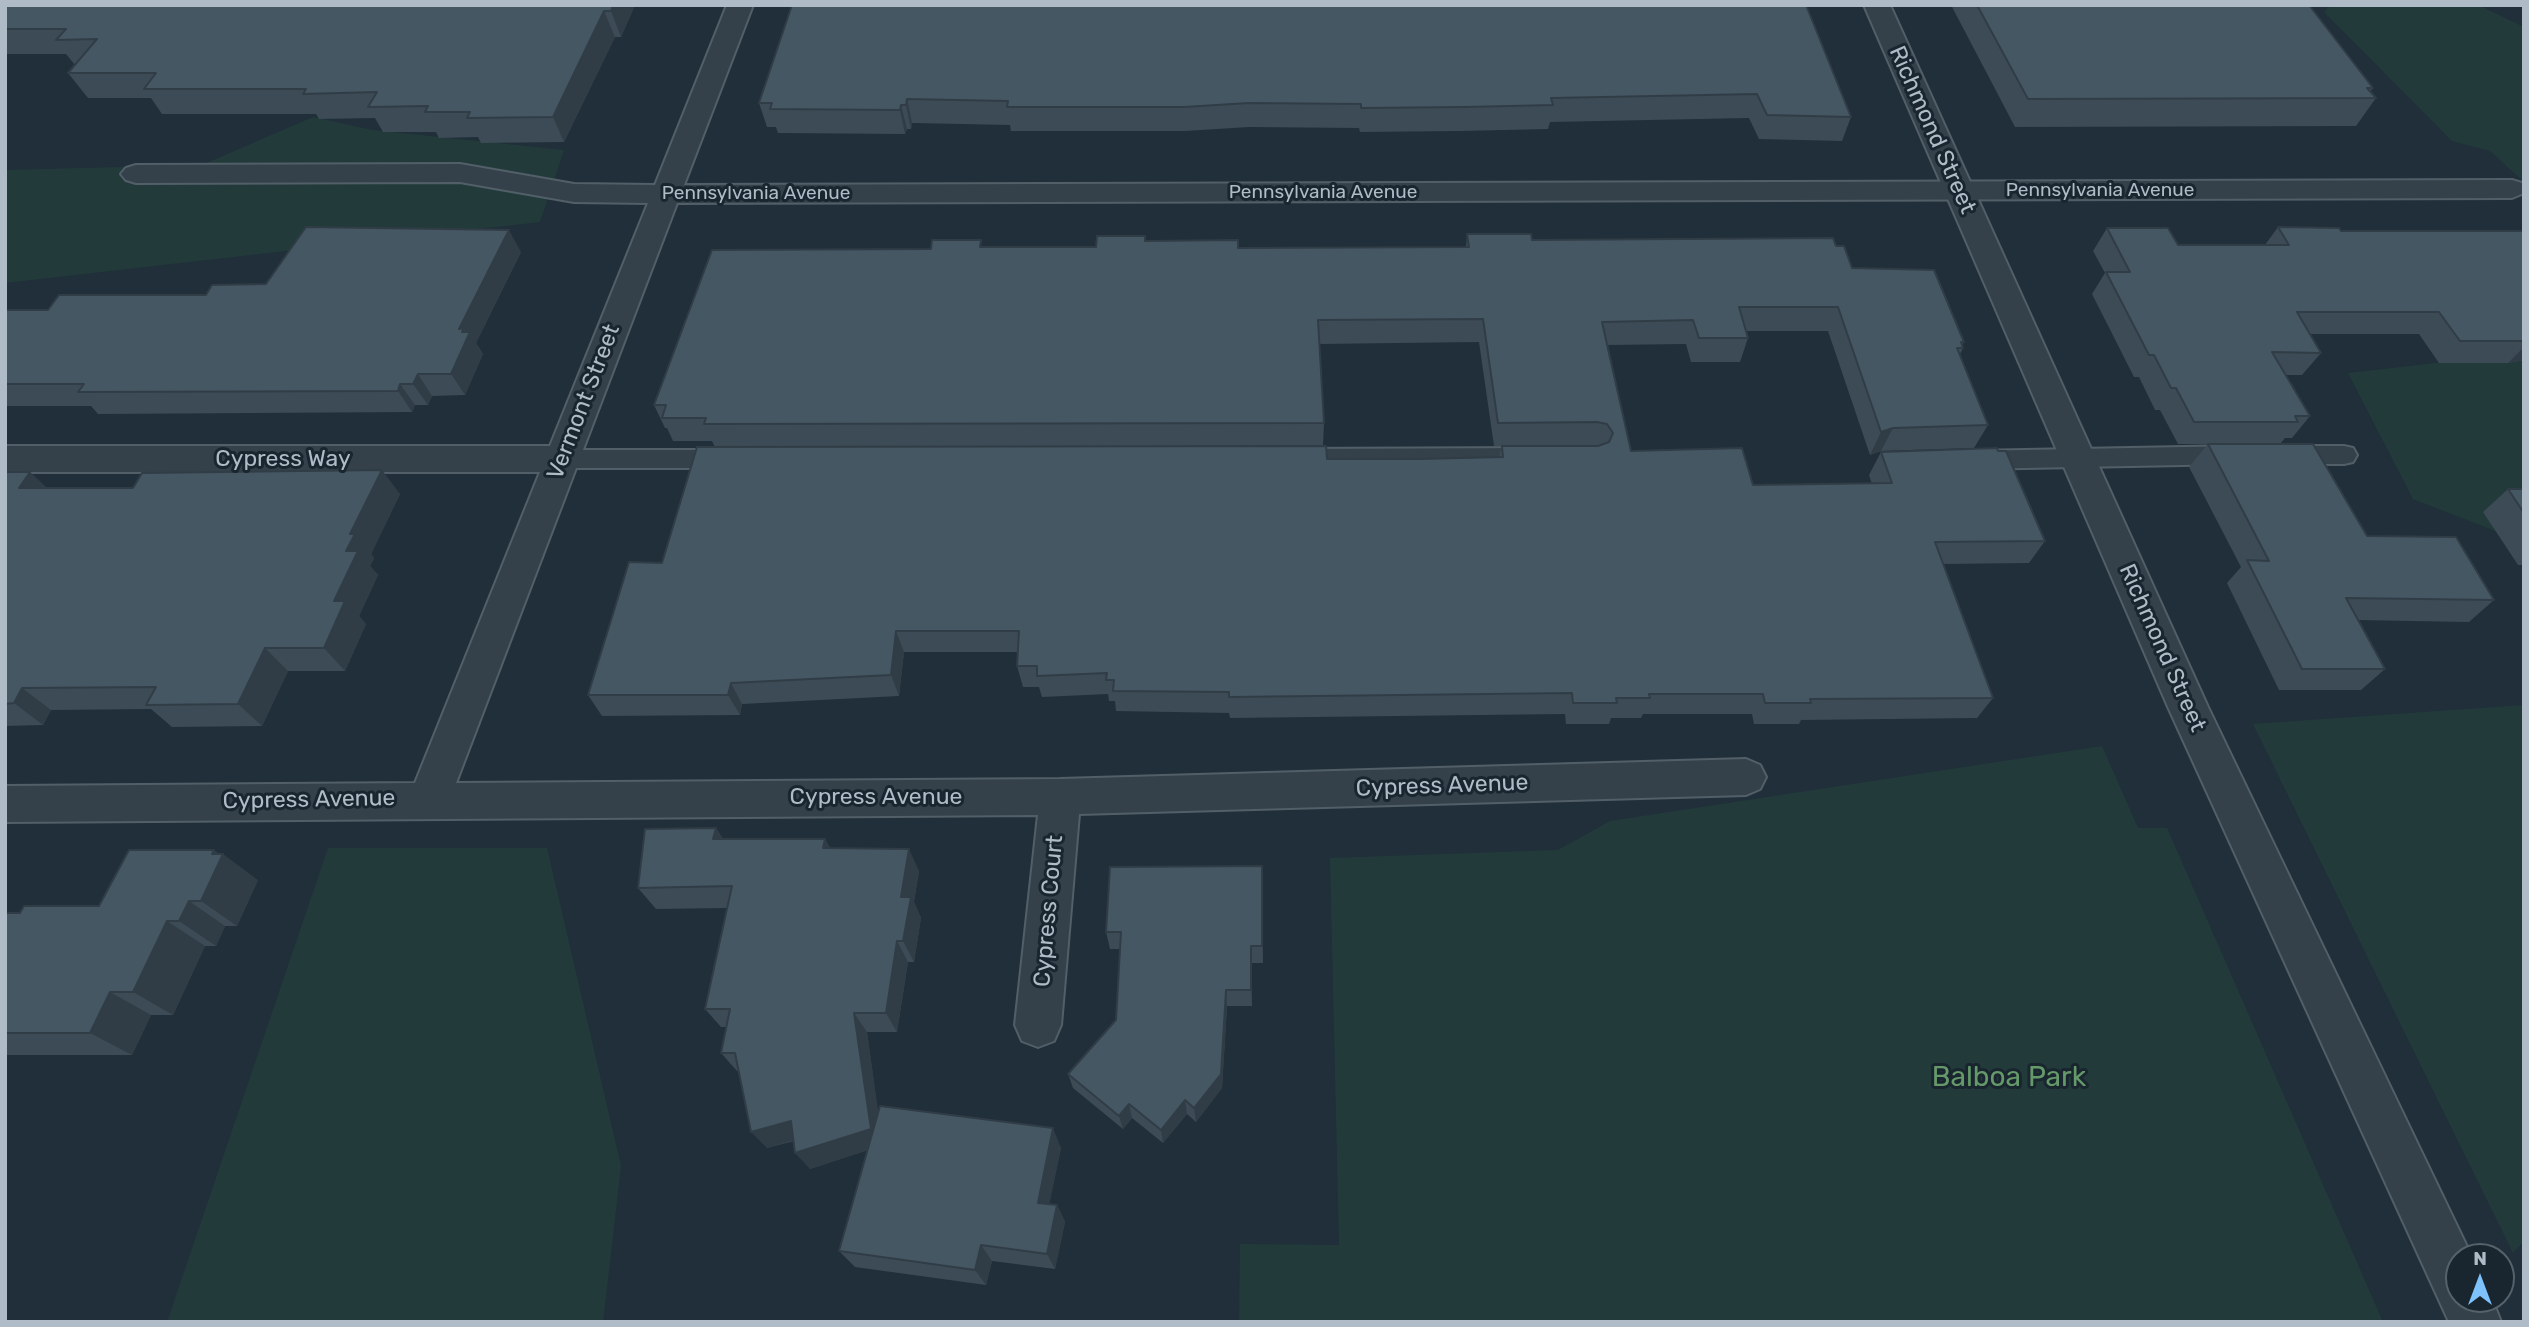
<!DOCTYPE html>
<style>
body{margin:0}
#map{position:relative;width:2529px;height:1327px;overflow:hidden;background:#202f3a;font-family:Rubik,sans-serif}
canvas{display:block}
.frame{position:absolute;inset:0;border:7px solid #afbcc7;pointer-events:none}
.north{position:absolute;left:2445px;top:1243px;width:70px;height:70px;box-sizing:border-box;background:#19262f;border:2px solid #55626c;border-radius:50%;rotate:0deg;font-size:19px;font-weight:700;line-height:28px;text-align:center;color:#afbcc7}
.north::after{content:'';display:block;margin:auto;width:24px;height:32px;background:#7ec2fd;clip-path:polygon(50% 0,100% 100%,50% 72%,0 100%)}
</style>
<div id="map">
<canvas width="2529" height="1327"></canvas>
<div class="frame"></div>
<div class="north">N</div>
</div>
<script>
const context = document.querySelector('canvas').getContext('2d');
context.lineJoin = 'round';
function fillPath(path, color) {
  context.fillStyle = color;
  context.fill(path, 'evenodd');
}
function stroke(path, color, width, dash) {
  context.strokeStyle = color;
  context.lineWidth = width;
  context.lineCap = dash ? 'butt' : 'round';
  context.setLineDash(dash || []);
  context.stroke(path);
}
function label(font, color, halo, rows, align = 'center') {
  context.font = font + ' Rubik,sans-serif';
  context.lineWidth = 6;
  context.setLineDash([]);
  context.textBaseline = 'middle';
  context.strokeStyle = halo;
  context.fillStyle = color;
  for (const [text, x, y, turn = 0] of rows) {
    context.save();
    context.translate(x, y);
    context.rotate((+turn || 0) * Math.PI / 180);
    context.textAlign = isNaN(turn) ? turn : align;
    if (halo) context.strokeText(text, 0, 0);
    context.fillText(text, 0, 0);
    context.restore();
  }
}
fillPath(new Path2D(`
 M2330,5H2478L2524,27V182L2490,151L2452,141L2324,12Z
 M313,117L372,130L564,150L540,222L5,283V170L202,165Z
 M2524,353V542L2413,499L2348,373Z
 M2524,705V1241L2513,1253L2253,724Z
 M2102,746L2138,828H2167L2383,1322H1239L1240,1244L1339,1245L1330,858L1558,850L1610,821Z
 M328,848H547L621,1166L603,1322H167Z`), '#223b3a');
const service = new Path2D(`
 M2236,446L2245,448L2249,455L2245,462L2236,464L1972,469L1963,467L1959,460L1963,453L1972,451Z
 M2284,446H2344L2353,448L2357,455L2353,462L2344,464H2284L2275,462L2271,455L2275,448Z
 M1538,448L1547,450L1551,457L1547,464L1538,466L1288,467L1279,465L1275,458L1279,451L1288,449Z
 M561,450H730L739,452L743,459L739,466L730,468H561L552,466L548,459L552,452Z`);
const minor = new Path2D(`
 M727,5H753L684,185L2512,180L2522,183L2524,193L2512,198L677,203L456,783L1060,779L1746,759L1760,765L1766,777L1760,789L1746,795L1079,814L1061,1025L1054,1041L1038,1047L1022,1041L1015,1025L1038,815L5,822V786L415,783L540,472H5V446H550L648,203L574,202L460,182L136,183L126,180L121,174L126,168L136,165L460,164L574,184L655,185Z`);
const tertiary = new Path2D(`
 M1864,5H1890L2208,707L2472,1257H2459V1299H2492L2501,1322H2449L2168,707Z`);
stroke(service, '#525f68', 4);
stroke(minor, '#525f68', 4);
stroke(tertiary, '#525f68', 4);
fillPath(service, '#34414a');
fillPath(minor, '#34414a');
fillPath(tertiary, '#34414a');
fillPath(new Path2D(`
 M5,5H635L621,37H615L564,142L481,143L478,137L439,138L436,132H383L375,118L319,119L316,114H162L151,98H88L68,73L75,65L66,54H5Z
 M1806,5L1851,117L1842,141L1759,139L1749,118L1550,122L1548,129L1460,131L1360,132L1359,128L1249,127L1185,131H1011L1010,125L912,123L911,129H907L905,134L778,133L776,127H767L759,103Z
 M1951,5H2309L2373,88L2370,92L2376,98L2356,126L2015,127Z
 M2278,227L2341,231H2524V360L2508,363H2439L2419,334H2310L2321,353L2302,375H2286L2310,416L2292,438H2285L2280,444H2178L2160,410H2155L2139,377H2134L2092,294L2105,273L2093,251L2107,228L2178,245H2265Z
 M1467,234L1532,240L1836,246L1852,268L1964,342L1962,345L1963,348L1960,354L1988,425L1974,448L1881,451L1870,455L1828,331H1746L1748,338L1740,362H1691L1686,344L1608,345L1631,451L1753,485L1872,484L1869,475L1881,452L2045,541L2029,563L1943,564L1993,698L1977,718L1801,720L1799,724H1754L1752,714H1643L1641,718H1611L1609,724H1566L1565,714L1230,718L1229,713L1116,711L1115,701H1109L1108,694L1042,697L1039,687H1023L1017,666L1018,652H904L899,696L742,704L740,715L602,716L588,695L662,563L1327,459H1419L1499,457L1502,446H1593H1494L1479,342L1319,344L1324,423L1323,446L715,447L712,441H673L667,428H665L654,405L931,249L983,247H1096L1146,241L1238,248L1466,247Z
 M521,252L476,343L483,354L465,395L432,396L428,405H415L412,412L98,414L91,406H5V310H48L206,295L266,284Z
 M2208,444L2367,536L2494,600L2469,622L2358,620L2385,669L2361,690H2279L2227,583L2241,567L2189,467Z
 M5,472L47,488L400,494L371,554L374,558L370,566L378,575L359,616L366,624L345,671H288L262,726L172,727L151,709L51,710L43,725L5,726Z
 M2508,489H2524V565H2518L2483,512Z
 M716,828L723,839H825L830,848L919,871L914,902L921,918L914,962H908L897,1032H867L878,1113L1061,1148L1049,1204L1057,1205L1065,1222L1055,1269L992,1261L986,1285L855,1267L839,1251L868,1150L810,1169L794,1141L767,1148L739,1071H737L721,1053L726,1027H721L705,1009L727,908L656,909L638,888Z
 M1262,866L1263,963H1251L1252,1006H1227L1222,1088L1196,1122L1187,1114L1163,1143L1132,1118L1123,1129L1073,1088L1068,1074L1116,1020L1120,949H1110L1106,932Z
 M258,880L237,926H225L216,946H205L173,1015H151L132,1055H5V913H20L99,906Z`), '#3c4b56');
fillPath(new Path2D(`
 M613,5H635L621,37L611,11Z
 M604,11L615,37L564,142L553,117Z
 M907,99L912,123L911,129L906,105Z
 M901,105L907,129L905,134L900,110Z
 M509,230L521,252L476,343L483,354L465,395L451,374L459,329Z
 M2524,347V360L2508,363Z
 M418,374L432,396L428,405L413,384Z
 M400,384L415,405L412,412L398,391Z
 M1893,428L1881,451L1870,455L1881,432Z
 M382,470L400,494L371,554L374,558L370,566L378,575L359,616L366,624L345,671L324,648L350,534Z
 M30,472L56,496L19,488Z
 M896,631L904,652L899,696L891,675Z
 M265,648L288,671L262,726L238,704Z
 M731,683L742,704L740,715L728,695Z
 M22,688L51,710L43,725L14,703Z
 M716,828L731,850L713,839Z
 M825,839L837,861L823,848Z
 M909,849L919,871L914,902L921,918L914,962L903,941L901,897Z
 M214,850L222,856L223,854L258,880L237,926L201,901Z
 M189,901L225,926L216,946L179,921Z
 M167,921L205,946L173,1015L133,992Z
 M897,941L908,962L897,1032L886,1013Z
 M1226,990L1227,1006L1222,1088L1196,1122L1194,1108Z
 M110,992L151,1015L132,1055L90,1033Z
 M854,1013L867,1032L883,1145L810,1169L795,1153Z
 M1185,1100L1187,1114L1163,1143L1161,1130Z
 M1129,1104L1132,1118L1123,1129L1119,1116Z
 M791,1121L805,1137L767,1148L751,1132Z
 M1053,1128L1061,1148L1046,1220L1038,1203Z
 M1057,1205L1065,1222L1055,1269L1047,1254Z
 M981,1245L992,1261L986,1285L975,1270Z`), '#313d46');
const building = new Path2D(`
 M5,5H613L611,11H604L553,117L467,118L470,112H425L428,106L368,107L377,92L303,94L306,89H144L156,73H68L97,39L56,40L66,29H5Z
 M792,5H1806L1851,117L1767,115L1757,94L1551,98L1553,105L1464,107L1361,108V104L1249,103L1184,107H1007L1008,101L907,99L906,105H901L900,110L770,109L772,103H759Z
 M1977,5H2309L2373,88H2367L2376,98L2028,99Z
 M306,227L509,230L459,329L464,328L462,332H470L451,374H418L413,384H400L398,391L78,392L84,384H5V310H48L59,295H206L212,285L266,284Z
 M2278,227L2339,228L2341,231H2524V341H2460L2439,312H2297L2321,353L2272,352L2310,416H2295L2298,422H2194L2176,388H2171L2154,355H2149L2106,272H2130L2107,228H2168L2178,245H2289Z
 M1467,234H1531L1532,240L1833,238L1836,246H1844L1852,268L1934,270L1964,342H1961L1963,348H1957L1988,425L1893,428L1881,432L1838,307H1739L1748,338H1699L1693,320L1602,322L1631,451L1742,448L1753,485L1892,483L1881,452L1997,448L1998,451H2006L2045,541L1935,542L1993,698L1810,699L1811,703H1765L1763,694H1649L1650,698H1616L1617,703H1573L1572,693L1229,697V692L1113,691L1114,680H1106L1107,673L1037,676V666H1017L1019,631H896L891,675L731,683L728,695H588L629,562L662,563L697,447L1326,446L1327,459H1419L1503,457L1502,446H1598L1609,442L1613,433L1607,424L1597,422L1498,423L1483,319L1318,320L1324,423L704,424L706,418H662L666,405H654L712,250L931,249L932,240H981L980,247H1096L1097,236H1145V241L1238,240V248L1469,247Z
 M2208,444H2313L2367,536L2456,537L2494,600L2346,598L2385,669H2302L2247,560L2269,561Z
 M382,470L350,534H355L346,551H358L334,601H345L324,648H265L238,704L146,705L156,687L22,688L14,703L5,704V472H30L19,488H133L142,473Z
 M2508,489H2524V513Z
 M716,828L713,839H825L823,848L909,849L901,897H911L903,941H897L886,1013H854L871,1129L795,1153L791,1121L751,1132L735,1053H721L730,1009H705L732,886L638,888L645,829Z
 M129,850H214L212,854H223L201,901H189L179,921H167L133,992H110L90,1033H5V913H20L24,906H99Z
 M1262,866V946H1251V990H1226L1221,1074L1194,1108L1185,1100L1161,1130L1129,1104L1119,1116L1068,1074L1116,1020L1121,932H1106L1110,867Z
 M880,1106L1053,1128L1038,1203L1057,1205L1047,1254L981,1245L975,1270L839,1251Z`);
fillPath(building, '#465764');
stroke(building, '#313d46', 2);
label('19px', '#afbcc7', '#19262f', [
 ["Pennsylvania Avenue",2100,191],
 ["Pennsylvania Avenue",1323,193],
 ["Pennsylvania Avenue",756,194]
]);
label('23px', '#afbcc7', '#19262f', [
 ["Richmond Street",1932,130,66],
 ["Vermont Street",584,402,-69],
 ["Cypress Way",283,459],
 ["Richmond Street",2162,648,66],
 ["Cypress Avenue",1442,786,-2],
 ["Cypress Avenue",876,797],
 ["Cypress Avenue",309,800,-1],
 ["Cypress Court",1049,911,-85]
]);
label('28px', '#659969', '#19262f', [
 ["Balboa Park",2009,1078]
]);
</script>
